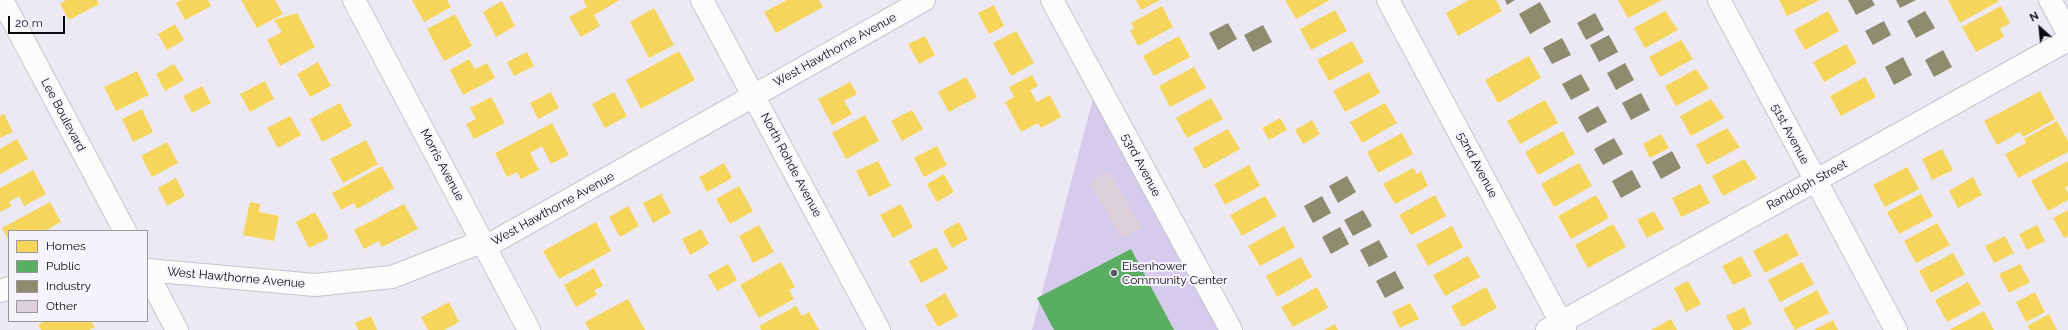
<!DOCTYPE html>
<style>
body{margin:0}
#map{position:relative;width:2068px;height:330px;overflow:hidden;background:#ece9f4;font-family:Raleway,sans-serif}
canvas{display:block}
.legend{position:absolute;left:8px;top:230px;width:140px;height:92px;box-sizing:border-box;background:#f6f3fc;border:1px solid #99969e;margin:0;padding:5px 7px;list-style:none;font-size:12px;color:#0d0b11}
.legend li{display:flex;align-items:center;gap:8px;height:20px}
.legend b{width:20px;border:1px solid #99969e}
.north{position:absolute;left:2020px;top:8px;width:40px;height:40px;-webkit-text-stroke:3px #f6f3fc;paint-order:stroke;rotate:333deg;font-size:11px;font-weight:700;line-height:16px;text-align:center;color:#0d0b11}
.north::after{content:'';display:block;margin:auto;width:14px;height:18px;background:#0d0b11;clip-path:polygon(50% 0,100% 100%,50% 72%,0 100%)}
.scale{position:absolute;left:8px;top:16px;width:57px;height:18px;box-sizing:border-box;border:2px solid #0d0b11;border-top:0;padding-left:5px;font-size:12px;line-height:14px;white-space:nowrap;color:#0d0b11;-webkit-text-stroke:3px #f6f3fc;paint-order:stroke}
</style>
<div id="map">
<canvas width="2068" height="330"></canvas>
<ul class="legend">
<li><b style="height:11px;background:#f6d55c"></b>Homes</li>
<li><b style="height:11px;background:#5aae61"></b>Public</li>
<li><b style="height:11px;background:#8c8c6e"></b>Industry</li>
<li><b style="height:11px;background:#ded0db"></b>Other</li>
</ul>
<div class="north">N</div>
<div class="scale">20 m</div>
</div>
<script>
const context = document.querySelector('canvas').getContext('2d');
context.lineJoin = 'round';
function fillPath(path, color) {
  context.fillStyle = color;
  context.fill(path, 'evenodd');
}
function stroke(path, color, width, dash) {
  context.strokeStyle = color;
  context.lineWidth = width;
  context.lineCap = dash ? 'butt' : 'round';
  context.setLineDash(dash || []);
  context.stroke(path);
}
function label(font, color, halo, rows, align = 'center') {
  context.font = font + ' Raleway,sans-serif';
  context.lineWidth = 4;
  context.setLineDash([]);
  context.textBaseline = 'middle';
  context.strokeStyle = halo;
  context.fillStyle = color;
  for (const [text, x, y, turn = 0] of rows) {
    context.save();
    context.translate(x, y);
    context.rotate((+turn || 0) * Math.PI / 180);
    context.textAlign = isNaN(turn) ? turn : align;
    if (halo) context.strokeText(text, 0, 0);
    context.fillText(text, 0, 0);
    context.restore();
  }
}
fillPath(new Path2D(`
 M1094,95L1223,330H1032Z`), '#d5cbec');
fillPath(new Path2D(`
 M66,0H97L99,4L69,20L60,4Z
 M181,0H208L211,6L185,20L176,3Z
 M241,0H275L283,14L257,28Z
 M412,0H447L451,7L424,22Z
 M583,0H620L594,15L600,26L581,37L569,17L587,7Z
 M787,0H819L823,7L776,33L764,12Z
 M1136,0H1160L1141,10Z
 M1285,0H1330L1296,19Z
 M1469,0H1496L1502,11L1458,36L1446,13Z
 M1618,0H1662L1628,18Z
 M1779,0H1820L1787,16Z
 M1948,0H1998L1999,1L1960,23Z
 M502,1L515,26L496,37L483,12Z
 M994,5L1004,26L989,34L978,13Z
 M1162,6L1173,27L1138,46L1130,31L1134,29L1131,23Z
 M2001,6L2010,23L2000,29L2004,37L1976,52L1962,27Z
 M654,8L674,45L649,58L630,22Z
 M1335,10L1347,31L1311,50L1300,29Z
 M1665,11L1678,30L1645,48L1634,28Z
 M1828,11L1839,31L1805,50L1794,30Z
 M297,13L315,47L280,66L267,40L282,32L274,20Z
 M455,14L472,46L444,61L427,29Z
 M175,24L184,40L167,50L158,34Z
 M1016,31L1034,63L1011,76L993,43Z
 M925,36L935,55L919,64L908,44Z
 M1179,36L1190,57L1154,76L1143,56Z
 M1681,40L1693,59L1660,77L1649,57Z
 M1352,41L1364,62L1329,81L1317,60Z
 M1846,44L1857,63L1824,82L1813,62Z
 M679,51L695,80L641,109L626,80Z
 M527,52L534,66L514,76L507,62Z
 M1529,56L1541,78L1498,103L1485,80Z
 M469,59L475,69L487,63L495,78L463,95L450,70Z
 M318,62L331,86L310,97L297,74Z
 M174,64L184,80L165,91L156,74Z
 M1194,67L1206,88L1170,107L1159,86Z
 M1696,69L1709,88L1676,106L1665,86Z
 M137,71L149,95L116,111L104,87Z
 M1369,72L1380,93L1345,112L1333,91Z
 M1032,75L1038,86L1030,90L1037,102L1050,95L1061,117L1041,128L1038,123L1021,132L1005,102L1014,97L1009,87Z
 M966,77L977,97L949,112L938,92Z
 M1865,77L1876,97L1841,116L1830,96Z
 M265,81L274,99L250,112L240,94Z
 M850,82L857,94L844,101L852,114L832,125L818,99Z
 M202,86L211,103L192,113L183,96Z
 M2040,91L2055,119L2023,137L2020,132L1997,145L1984,121Z
 M551,92L559,108L538,119L530,103Z
 M614,92L627,116L605,128L592,104Z
 M491,97L505,123L474,139L466,124L476,119L470,108Z
 M1211,98L1223,119L1187,138L1176,118Z
 M1711,99L1724,118L1691,136L1680,116Z
 M1545,100L1558,123L1520,144L1507,121Z
 M340,103L352,126L322,142L310,119Z
 M1385,103L1397,123L1362,143L1350,122Z
 M142,109L153,132L133,142L122,119Z
 M912,110L923,129L902,141L891,121Z
 M4,114L13,132L0,138V116Z
 M865,115L879,141L846,159L832,133Z
 M290,116L301,135L278,148L267,128Z
 M1280,118L1287,130L1269,140L1262,128Z
 M1312,120L1320,134L1303,144L1295,130Z
 M2057,121L2068,141V152L2018,178L2005,154L2026,143L2024,139Z
 M552,123L569,155L551,164L542,146L530,153L539,170L521,179L517,172L507,177L495,153Z
 M1727,128L1740,147L1707,165L1696,145Z
 M1228,129L1240,149L1204,169L1193,148Z
 M1563,131L1575,154L1538,175L1525,152Z
 M1402,133L1413,154L1378,173L1367,152Z
 M1661,134L1669,148L1650,158L1643,144Z
 M17,139L28,159L0,174V149Z
 M366,140L378,164L343,183L330,159Z
 M167,142L178,163L152,177L141,156Z
 M937,146L947,165L924,177L914,158Z
 M1942,149L1953,170L1932,180L1922,159Z
 M1744,159L1757,178L1723,196L1712,176Z
 M878,161L891,186L869,197L856,171Z
 M2068,161V186L2065,188L2068,193V200L2048,211L2031,181Z
 M724,163L732,178L707,192L699,177Z
 M1579,163L1592,186L1554,207L1541,184Z
 M1249,165L1260,186L1225,205L1214,184Z
 M382,166L394,188L357,209L354,203L341,210L332,193Z
 M1907,167L1919,189L1885,207L1873,185Z
 M1413,168L1417,174L1421,171L1428,186L1395,204L1383,184Z
 M33,170L46,194L24,206L19,196L9,202L12,206L0,212V188Z
 M944,174L954,192L937,202L927,184Z
 M1973,177L1982,195L1958,208L1949,191Z
 M176,178L185,196L167,206L158,188Z
 M1700,184L1710,203L1681,217L1672,198Z
 M739,186L753,211L730,224L716,199Z
 M661,194L671,213L653,223L643,203Z
 M1921,194L1933,216L1899,234L1887,212Z
 M1435,195L1446,216L1411,235L1399,215Z
 M1596,195L1609,218L1571,239L1558,216Z
 M1265,196L1277,216L1242,236L1230,215Z
 M50,202L61,222L45,231H9V241L2,228Z
 M250,202L260,204L259,212L279,216L274,241L243,235Z
 M404,204L418,229L382,247L379,241L364,249L354,230Z
 M901,204L913,227L893,238L880,215Z
 M628,206L639,226L620,237L609,217Z
 M2068,210V236L2064,238L2053,218Z
 M1654,211L1664,229L1647,238L1637,220Z
 M315,212L329,238L309,248L296,222Z
 M596,222L611,251L559,279L543,251Z
 M959,222L968,239L952,248L943,231Z
 M1937,223L1950,245L1916,263L1904,241Z
 M1613,224L1626,247L1588,268L1575,245Z
 M759,225L774,252L753,263L739,236Z
 M2037,225L2045,241L2027,250L2019,234Z
 M1284,226L1295,247L1260,266L1248,246Z
 M1452,226L1463,247L1428,266L1416,245Z
 M701,229L709,244L690,255L682,239Z
 M1787,233L1799,255L1765,273L1753,251Z
 M2005,236L2014,253L1994,263L1985,246Z
 M936,247L948,269L921,283L909,261Z
 M1953,253L1965,274L1931,293L1919,271Z
 M1468,256L1480,277L1445,296L1433,275Z
 M1741,256L1752,276L1733,285L1722,266Z
 M1301,257L1312,277L1277,297L1266,276Z
 M781,262L795,287L789,290L794,299L759,318L740,285Z
 M1802,262L1814,284L1780,302L1768,280Z
 M728,264L737,280L717,291L708,275Z
 M2020,264L2030,282L2009,293L1999,274Z
 M594,268L603,286L594,290L597,295L576,307L564,285Z
 M1688,281L1701,304L1686,312L1674,288Z
 M1968,282L1981,304L1947,322L1935,300Z
 M1317,287L1328,308L1293,327L1281,307Z
 M1486,287L1497,308L1462,327L1451,306Z
 M1817,290L1829,313L1795,330L1783,309Z
 M2035,292L2045,312L2026,322L2016,302Z
 M945,293L958,316L938,327L925,305Z
 M628,299L645,330H589L585,322Z
 M449,302L459,322L444,330H428L421,317Z
 M1410,303L1419,319L1400,328L1392,312Z
 M796,306L802,316L809,312L819,330H761L759,326Z
 M1744,307L1752,324L1740,330H1733L1726,316Z
 M1984,311L1994,330H1949Z
 M2049,314L2057,330H2030L2027,326Z
 M371,316L377,330H358L355,323Z
 M1671,319L1677,330H1651Z
 M1833,320L1838,330H1814Z
 M45,321H91L95,327L89,330H41L38,325Z
 M1335,324L1338,330H1324Z`), '#f6d55c');
fillPath(new Path2D(`
 M1131,249L1174,330H1054L1037,298Z`), '#5aae61');
fillPath(new Path2D(`
 M1505,0H1515L1507,5Z
 M1848,0H1872L1875,5L1856,15Z
 M1896,0H1916L1900,8Z
 M1540,2L1551,22L1530,34L1519,14Z
 M1925,11L1935,28L1916,38L1907,21Z
 M1595,13L1604,30L1586,40L1577,23Z
 M1884,21L1891,35L1873,45L1865,31Z
 M1228,23L1237,39L1218,50L1209,33Z
 M1263,25L1272,42L1253,52L1244,35Z
 M1609,35L1618,52L1599,62L1590,45Z
 M1562,38L1571,55L1552,64L1543,48Z
 M1943,50L1952,67L1934,77L1925,60Z
 M1903,57L1912,75L1894,85L1885,67Z
 M1625,63L1634,80L1616,90L1607,73Z
 M1581,74L1590,90L1571,100L1562,84Z
 M1641,93L1650,110L1631,120L1622,103Z
 M1598,106L1607,122L1587,133L1578,117Z
 M1614,138L1623,154L1603,165L1594,149Z
 M1672,151L1681,168L1661,179L1652,162Z
 M1632,170L1641,187L1621,198L1612,181Z
 M1347,176L1356,192L1338,203L1329,186Z
 M1322,196L1331,213L1313,223L1304,206Z
 M1363,210L1372,226L1353,236L1344,220Z
 M1340,227L1349,244L1331,254L1322,237Z
 M1379,240L1388,257L1369,267L1360,250Z
 M1395,271L1404,288L1385,298L1376,281Z`), '#8c8c6e');
fillPath(new Path2D(`
 M1109,171L1142,228L1122,239L1090,182Z`), '#ded0db');
const minor = new Path2D(`
 M2,0L125,231
 M354,0L529,330
 M702,0L879,330
 M1052,0L1231,330
 M1388,0L1565,330
 M1719,0L1896,330
 M2050,0L2068,33
 M147,270L315,285L392,277L481,242L485,247L924,0
 M147,273L177,330
 M0,291L9,288
 M1547,330L2068,40`);
stroke(minor, '#c6c4cd', 24);
stroke(minor, '#fcfcfd', 22);
for (const [x, y, r, color] of [
 [1114,273,4,"#5b5960"]
]) {
  const dot = new Path2D();
  dot.arc(x, y, r, 0, 2 * Math.PI);
  context.fillStyle = color;
  context.fill(dot);
  stroke(dot, '#f6f3fc', 1.5);
}
label('12px', '#0d0b11', '#f6f3fc', [
 ["West Hawthorne Avenue",835,50,-29],
 ["Lee Boulevard",63,115,62],
 ["51st Avenue",1790,134,62],
 ["Morris Avenue",442,165,62],
 ["North Rohde Avenue",791,165,62],
 ["53rd Avenue",1141,165,62],
 ["52nd Avenue",1477,165,62],
 ["Randolph Street",1807,185,-29],
 ["West Hawthorne Avenue",553,209,-29],
 ["West Hawthorne Avenue",236,278,5]
]);
label('12px', '#0d0b11', '#f6f3fc', [
 ["Eisenhower",1122,266],
 ["Community Center",1122,280]
], 'left');
</script>
